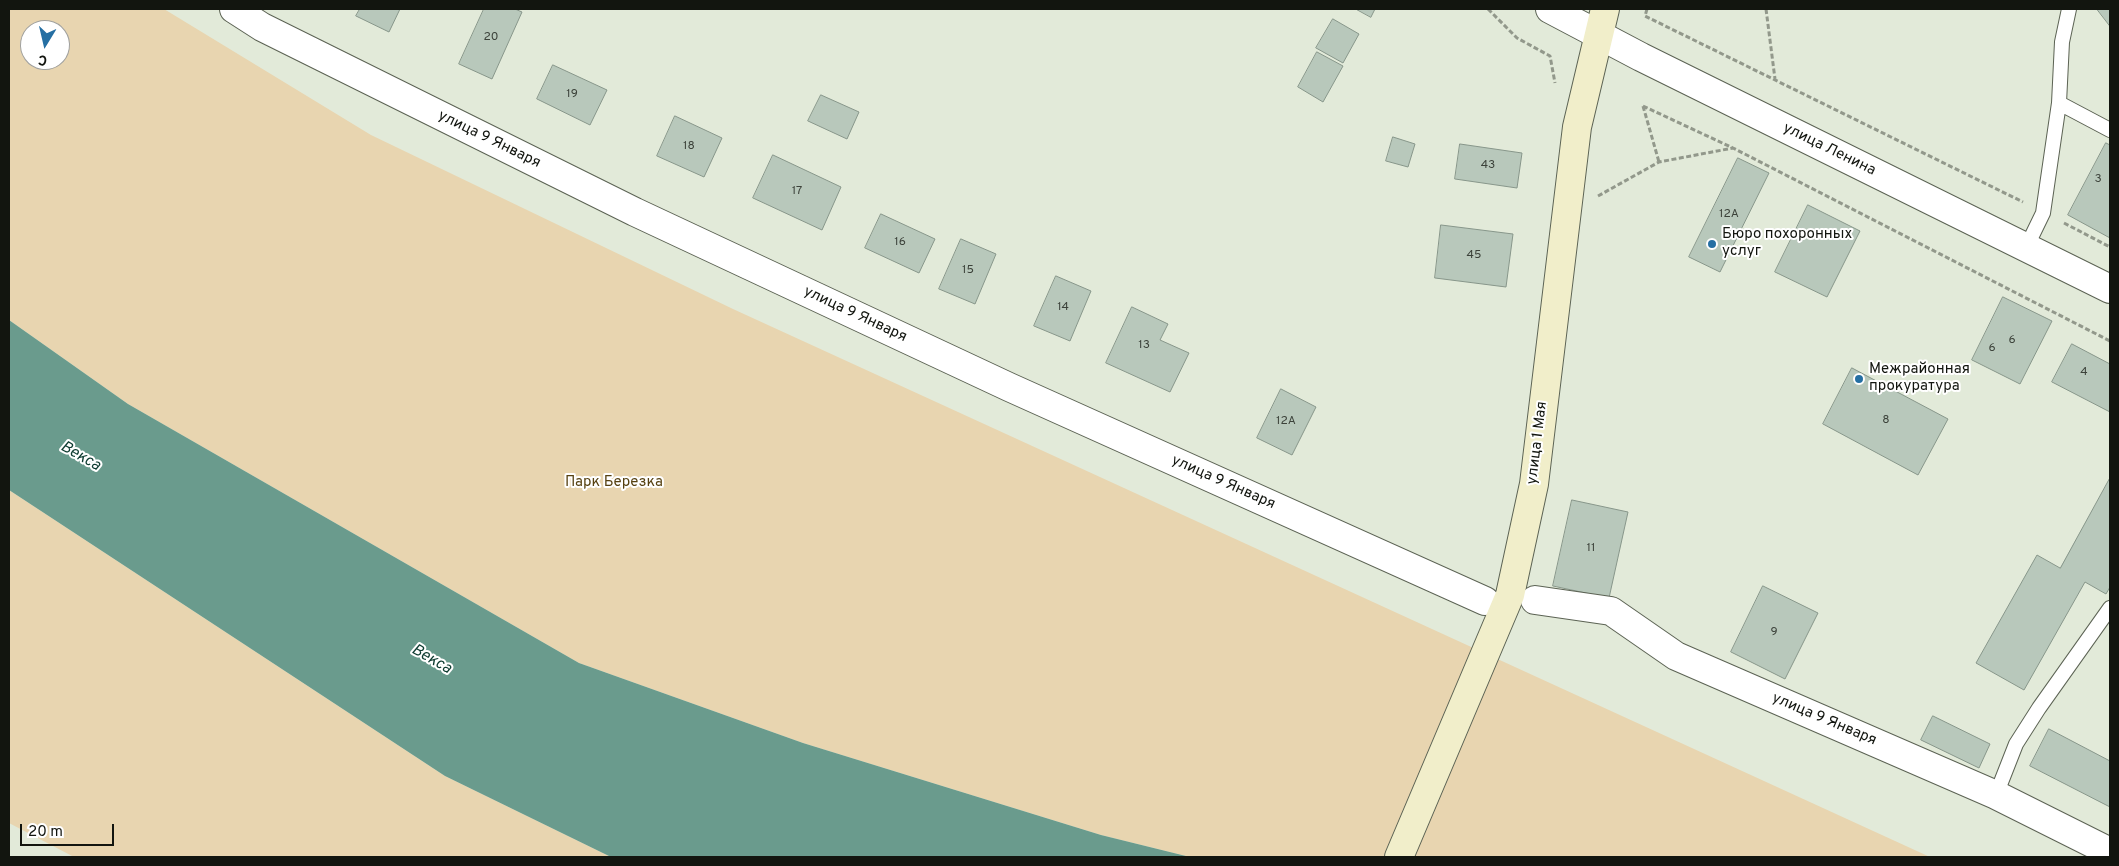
<!DOCTYPE html>
<meta charset="utf-8">
<style>
body{margin:0}
#map{position:relative;width:2119px;height:866px;overflow:hidden;background:#e2ead9;font-family:Overpass,sans-serif}
canvas{display:block}
.frame{position:absolute;inset:0;border:10px solid #12150f;pointer-events:none}
.north{position:absolute;left:20px;top:20px;width:50px;height:50px;box-sizing:border-box;background:#fff;border:1px solid #a0a19f;border-radius:50%;rotate:189deg;font-size:14px;font-weight:700;line-height:20px;text-align:center;color:#12150f}
.north::after{content:'';display:block;margin:auto;width:18px;height:22px;background:#256fa3;clip-path:polygon(50% 0,100% 100%,50% 72%,0 100%)}
.scale{position:absolute;left:20px;top:824px;width:94px;height:22px;box-sizing:border-box;border:2px solid #12150f;border-top:0;padding-left:6px;font-size:15px;line-height:18px;white-space:nowrap;color:#12150f;-webkit-text-stroke:4px #fff;paint-order:stroke}
</style>
<div id="map">
<canvas width="2119" height="866"></canvas>
<div class="frame"></div>
<div class="north">С</div>
<div class="scale">20 m</div>
</div>
<script>
const context = document.querySelector('canvas').getContext('2d');
context.lineJoin = 'round';
function fillPath(path, color) {
  context.fillStyle = color;
  context.fill(path, 'evenodd');
}
function stroke(path, color, width, dash) {
  context.strokeStyle = color;
  context.lineWidth = width;
  context.lineCap = dash ? 'butt' : 'round';
  context.setLineDash(dash || []);
  context.stroke(path);
}
function label(font, color, halo, rows, align = 'center') {
  context.font = font + ' Overpass,sans-serif';
  context.lineWidth = 4;
  context.setLineDash([]);
  context.textBaseline = 'middle';
  context.strokeStyle = halo;
  context.fillStyle = color;
  for (const [text, x, y, turn = 0] of rows) {
    context.save();
    context.translate(x, y);
    context.rotate((+turn || 0) * Math.PI / 180);
    context.textAlign = isNaN(turn) ? turn : align;
    if (halo) context.strokeText(text, 0, 0);
    context.fillText(text, 0, 0);
    context.restore();
  }
}
fillPath(new Path2D(`
 M9,9H164L371,135L733,309L1930,857H1190L1101,835L803,743L579,663L128,404L9,320ZM30,30H60V60H30Z
 M9,490L445,776L611,857H74L9,823Z`), '#e8d5b0');
fillPath(new Path2D(`
 M9,320L128,404L579,663L803,743L1101,835L1190,857H611L445,776L9,490Z`), '#6a9b8d');
const building = new Path2D(`
 M360,9H400L389,32L356,16Z
 M484,9H515L522,12L492,79L459,64Z
 M1356,9H1375L1371,17Z
 M2097,9H2110V26Z
 M1333,19L1359,34L1343,63L1316,48Z
 M1317,52L1343,66L1323,102L1298,87Z
 M553,65L607,90L590,125L537,99Z
 M821,95L859,112L847,139L808,121Z
 M675,116L722,138L704,177L657,156Z
 M1393,137L1415,144L1408,167L1386,161Z
 M2106,143L2110,145V238L2068,215Z
 M1460,144L1522,153L1517,188L1455,179Z
 M773,155L841,187L822,230L753,198Z
 M1738,158L1769,173L1720,272L1689,257Z
 M1808,205L1860,231L1827,297L1775,272Z
 M881,214L935,239L919,273L865,248Z
 M1441,225L1513,234L1506,287L1435,278Z
 M961,239L996,254L975,304L939,289Z
 M1056,276L1091,291L1070,341L1034,326Z
 M2003,297L2052,321L2020,384L1972,360Z
 M1132,307L1168,324L1160,340L1189,353L1170,392L1106,363Z
 M2072,344L2110,364V412L2052,382Z
 M1852,368L1948,419L1918,475L1823,424Z
 M1281,389L1316,407L1292,455L1257,438Z
 M2110,478V587L2106,594L2085,582L2024,690L1976,663L2037,555L2060,568Z
 M1572,500L1628,512L1609,598L1553,586Z
 M1763,586L1818,613L1785,679L1731,652Z
 M1933,716L1990,744L1979,768L1921,740Z
 M2049,729L2110,761V807L2030,766Z`);
fillPath(building, '#b8c8bb');
stroke(building, '#87968a', 1);
const lane = new Path2D(`
 M2059,103L2110,130
 M2026,248L2043,213L2059,103L2062,42L2069,9
 M1996,795L2016,744L2039,708L2110,608`);
const street = new Path2D(`
 M234,9L262,27L635,212L1009,387L1485,601
 M1550,9L1641,57L2110,289
 M1535,600L1611,611L1676,656L1996,795L2110,852`);
const secondary = new Path2D(`
 M1399,857L1510,595L1534,484L1577,127L1605,9`);
stroke(lane, '#5c6354', 16);
stroke(street, '#5c6354', 30);
stroke(secondary, '#5c6354', 30);
stroke(new Path2D(`
 M1488,9L1517,38L1550,56L1555,83
 M1647,9L1645,16L2023,202
 M1766,9L1775,79
 M1643,106L1733,148L2110,341
 M1643,106L1659,162
 M1598,196L1659,162L1733,148
 M2064,223L2110,247`), '#92988b', 3, [5, 2.5]);
stroke(lane, '#fff', 14);
stroke(street, '#fff', 28);
stroke(secondary, '#f1eeca', 28);
for (const [x, y, r, color] of [
 [1712,244,5,"#256fa3"],
 [1859,379,5,"#256fa3"]
]) {
  const dot = new Path2D();
  dot.arc(x, y, r, 0, 2 * Math.PI);
  context.fillStyle = color;
  context.fill(dot);
  stroke(dot, '#fff', 2);
}
label('12px', '#3c423a', null, [
 ["20",491,38],
 ["19",572,95],
 ["18",689,147],
 ["43",1488,166],
 ["3",2098,180],
 ["17",797,192],
 ["12А",1729,215],
 ["16",900,243],
 ["45",1474,256],
 ["15",968,271],
 ["14",1063,308],
 ["6",2012,341],
 ["13",1144,346],
 ["6",1992,349],
 ["4",2084,373],
 ["8",1886,421],
 ["12А",1286,422],
 ["11",1591,549],
 ["9",1774,633]
]);
label('15px', '#12150f', '#fff', [
 ["улица 9 Января",489,140,26],
 ["улица Ленина",1829,150,26],
 ["улица 9 Января",855,315,25],
 ["улица 1 Мая",1538,443,-83],
 ["улица 9 Января",1223,483,24],
 ["улица 9 Января",1824,720,23]
]);
label('15px', '#12150f', '#fff', [
 ["Бюро похоронных",1722,235],
 ["услуг",1722,252],
 ["Межрайонная",1869,370],
 ["прокуратура",1869,387]
], 'left');
label('15px', '#564111', '#fff', [
 ["Парк Березка",614,483]
]);
label('italic 16px', '#0d3b30', '#fff', [
 ["Векса",80,457,30],
 ["Векса",431,660,30]
]);
</script>
